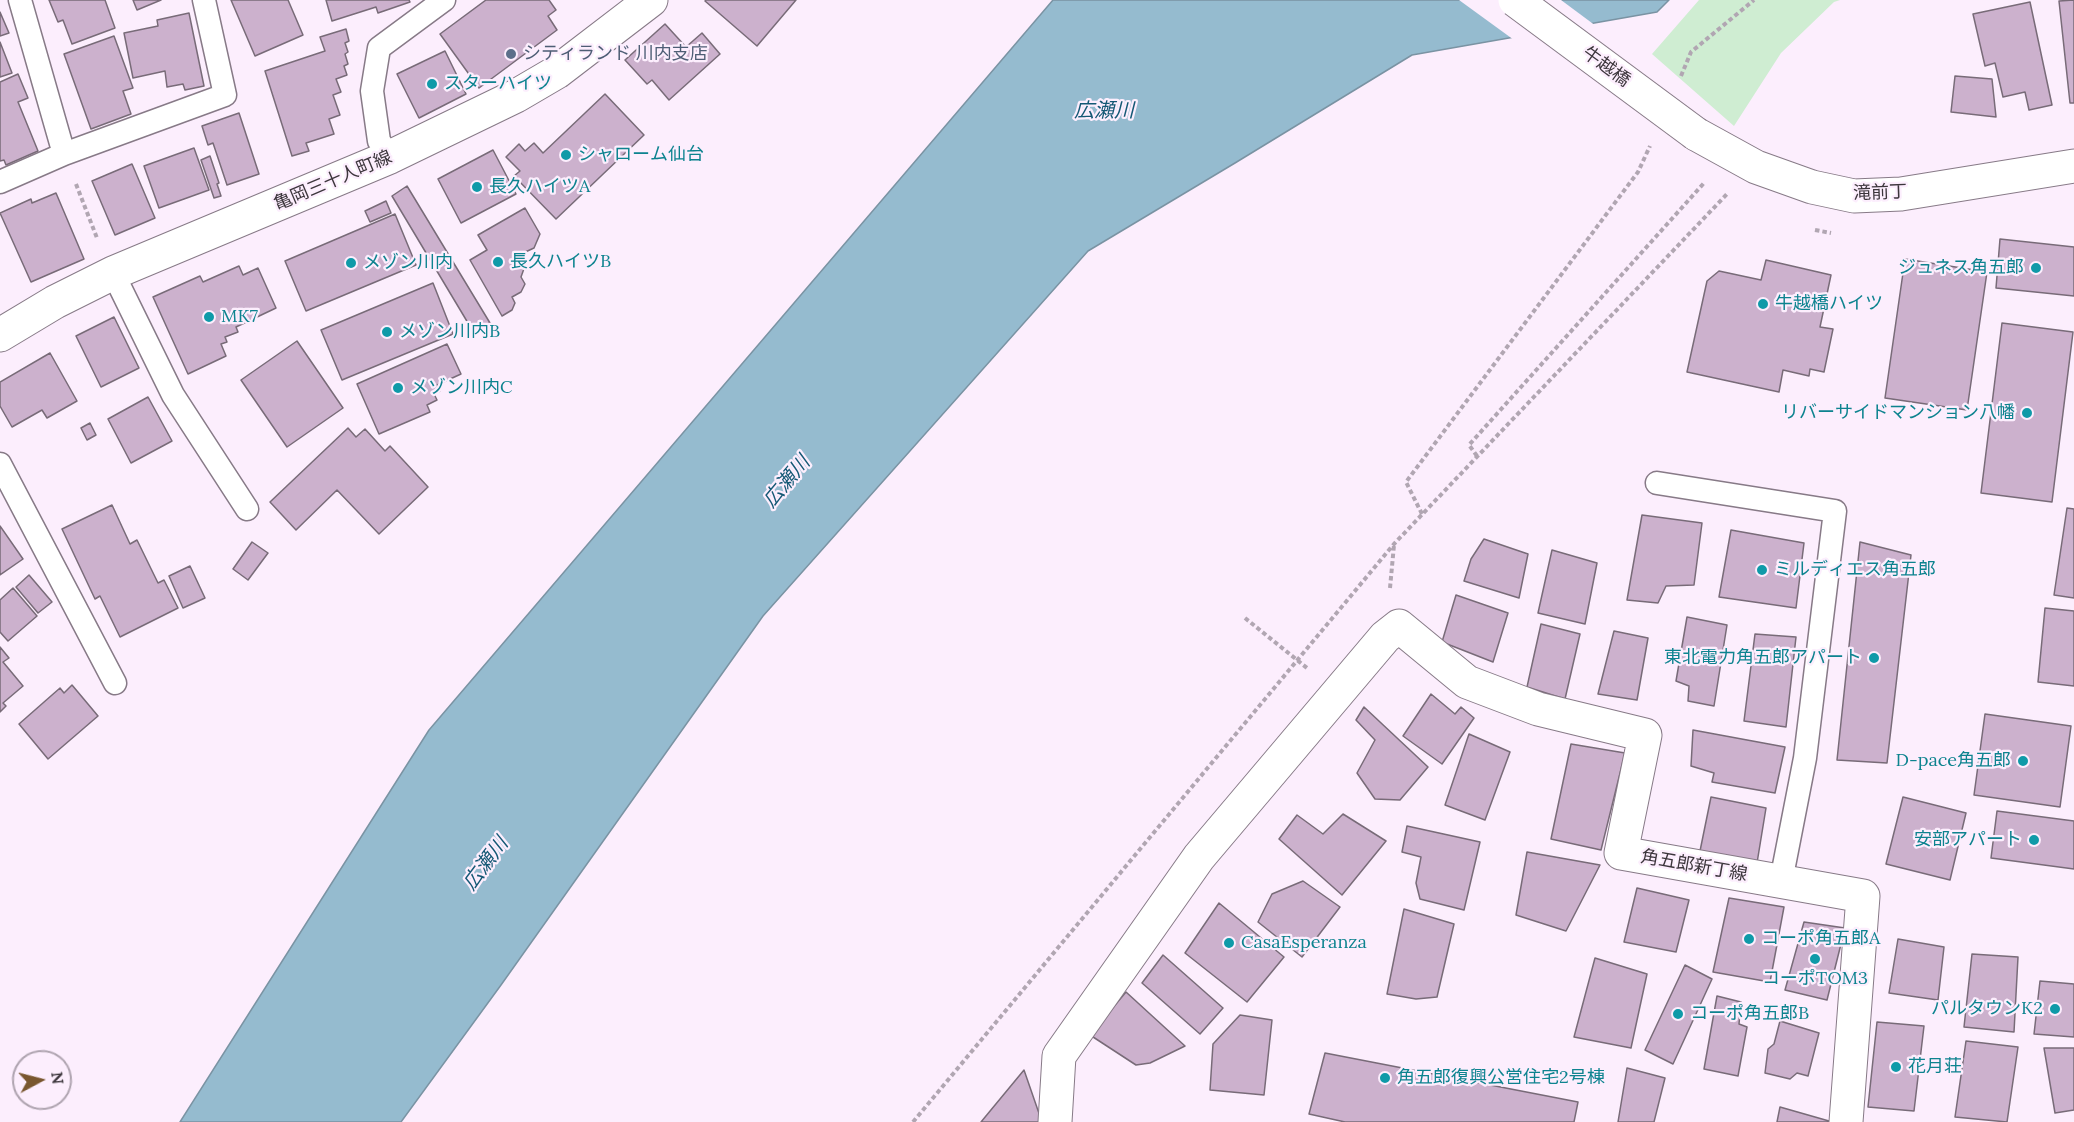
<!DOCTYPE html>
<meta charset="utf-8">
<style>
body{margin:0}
#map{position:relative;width:2074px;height:1122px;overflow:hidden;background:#fceefd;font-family:Lora,serif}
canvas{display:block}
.north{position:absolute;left:12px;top:1050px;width:60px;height:60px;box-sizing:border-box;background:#fceefd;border:2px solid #afa4b0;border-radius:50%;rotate:83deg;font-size:16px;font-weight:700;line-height:24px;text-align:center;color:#3c363c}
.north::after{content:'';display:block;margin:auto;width:21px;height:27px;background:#79572f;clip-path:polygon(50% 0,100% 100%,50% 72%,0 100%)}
</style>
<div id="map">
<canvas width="2074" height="1122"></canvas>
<div class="north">N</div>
</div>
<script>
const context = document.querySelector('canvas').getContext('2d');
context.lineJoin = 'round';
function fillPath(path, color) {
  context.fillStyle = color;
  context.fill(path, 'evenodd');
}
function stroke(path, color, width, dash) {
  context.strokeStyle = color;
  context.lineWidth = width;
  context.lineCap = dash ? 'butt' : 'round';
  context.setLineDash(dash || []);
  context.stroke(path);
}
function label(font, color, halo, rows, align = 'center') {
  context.font = font + ' Lora,"Noto Sans JP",serif';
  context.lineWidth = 4.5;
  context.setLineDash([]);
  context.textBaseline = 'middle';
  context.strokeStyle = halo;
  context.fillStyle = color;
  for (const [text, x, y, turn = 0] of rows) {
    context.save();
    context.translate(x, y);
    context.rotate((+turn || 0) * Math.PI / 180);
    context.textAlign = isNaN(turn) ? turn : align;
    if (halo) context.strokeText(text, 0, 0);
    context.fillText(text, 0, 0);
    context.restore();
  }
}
fillPath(new Path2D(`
 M1699,0H1840L1834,2L1781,53L1734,126L1652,54Z`), '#cfedd2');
const water = new Path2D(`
 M1053,0H1669L1657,12L1412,55L1235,163L1088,251L763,616L501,985L401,1122H180L429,730Z`);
fillPath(water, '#95bbcf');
stroke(water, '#7a93a3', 1.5);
fillPath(new Path2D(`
 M1459,0H1561L1596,26L1514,40Z`), '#fceefd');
const building = new Path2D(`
 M49,0H105L115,28L72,44L63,20L58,22Z
 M133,0H161L137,10Z
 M231,0H288L303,35L255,56Z
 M326,0H409L410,2L378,13L376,7L332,21Z
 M486,0H549L556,10L548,16L557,30L479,88L440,34Z
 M706,0H796L757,46L705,1Z
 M2074,0V103H2070L2059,1Z
 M2030,2L2052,105L2029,110L2025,92L2003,97L1995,63L1985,66L1973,14Z
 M0,12L9,33L0,36Z
 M189,13L204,86L185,90L183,84L167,87L165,71L133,78L124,33L158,26L157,20Z
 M665,24L686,47L702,33L720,54L669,100L652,80L647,84L625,60Z
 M346,29L349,41L345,43L348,52L345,54L348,64L344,66L347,75L336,79L341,92L333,95L340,115L329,119L334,134L306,143L309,151L292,156L265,71L325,51L320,37Z
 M114,36L133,88L123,91L131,114L91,129L64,54Z
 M0,42L12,73L0,77Z
 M445,51L466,94L419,118L397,74Z
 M18,74L28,98L18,102L38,151L6,165L4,160L0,161V82Z
 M1955,76L1992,79L1996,117L1951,112Z
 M605,94L644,135L556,219L514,176L520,171L506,157L519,144L525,151L534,143L543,153Z
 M239,113L259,174L227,185L213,143L208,145L202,126Z
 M194,148L209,190L159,208L144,166Z
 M493,150L516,194L461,223L438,179Z
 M210,156L219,183L217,184L221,196L214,198L201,160Z
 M132,164L155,218L115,235L92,181Z
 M407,186L490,323L474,333L392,196Z
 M56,193L84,259L31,282L0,213L31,199L32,203Z
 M386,201L391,213L370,222L365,211Z
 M525,208L540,234L534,248L521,254L526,263L521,277L525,284L521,292L512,297L515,303L512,310L502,316L470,260L487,250L478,235Z
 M395,214L416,265L306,311L285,261Z
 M2000,239L2074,247V296L1996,288Z
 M1905,259L1987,272L1967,410L1885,398Z
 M1766,260L1831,275L1820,327L1833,329L1824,372L1810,369L1809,376L1783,370L1779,392L1687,372L1707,281L1719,271L1761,280Z
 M239,266L243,275L258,268L276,308L236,327L238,332L225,337L227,342L221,344L226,356L188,374L153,297L200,276L203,282Z
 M433,283L453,334L342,380L321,330Z
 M114,317L139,368L101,387L76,336Z
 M2002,323L2073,332L2052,502L1981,493Z
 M297,341L343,408L287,447L241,380Z
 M447,344L461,374L437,385L440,391L434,394L437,400L427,405L430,412L379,434L357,384Z
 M50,353L77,401L47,418L42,410L12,427L0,406V382Z
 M148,397L172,441L131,463L108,419Z
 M90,423L96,435L87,440L81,428Z
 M348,428L356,437L365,429L385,451L390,446L428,487L379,534L337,490L296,530L270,502Z
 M112,505L130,544L137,540L158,583L164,580L178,608L120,637L100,596L95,599L62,529Z
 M2067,508L2074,509V598L2054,595Z
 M1642,515L1702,523L1694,585L1666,586L1658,603L1627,600Z
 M0,526L23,559L0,575Z
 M1731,530L1804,543L1796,608L1719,597Z
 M1484,539L1528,554L1519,598L1464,581L1471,559Z
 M252,542L268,553L248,580L233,569Z
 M1860,542L1911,555L1887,763L1837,760Z
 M1552,550L1597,563L1585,624L1538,613Z
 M190,566L205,598L183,608L169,576Z
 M29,575L52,602L38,613L16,587Z
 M13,588L37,616L8,641L0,632V600Z
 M1456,595L1508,613L1493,662L1442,642Z
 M2045,608L2074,611V686L2038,682Z
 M1687,617L1727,625L1714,706L1688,701L1689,686L1676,681Z
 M1541,624L1580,634L1565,699L1527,687Z
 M1614,631L1648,638L1637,700L1598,694Z
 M1755,634L1796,637L1786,727L1744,721Z
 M0,647L9,658L3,662L23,686L3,703L6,706L0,712Z
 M72,685L98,716L48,759L19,724L60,688L64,693Z
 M1431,694L1455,714L1461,707L1474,718L1442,764L1403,736Z
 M1364,707L1428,767L1400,800L1375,799L1357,773L1375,740L1356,720Z
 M1985,714L2071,726L2060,807L1974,795Z
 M1693,730L1785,747L1775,793L1712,782L1714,773L1691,766Z
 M1469,734L1510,752L1485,820L1445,805Z
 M1571,744L1625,753L1601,850L1551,839Z
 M1711,797L1766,808L1757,863L1700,851Z
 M1903,797L1966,813L1950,880L1886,864Z
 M1997,811L2074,821V869L1991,858Z
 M1343,814L1386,841L1342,895L1279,839L1297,815L1323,834Z
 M1407,826L1480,842L1464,910L1420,899L1416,883L1421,857L1402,852Z
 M1527,852L1600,865L1566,931L1516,915Z
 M1303,881L1340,907L1302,957L1258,922L1272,894Z
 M1637,888L1689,900L1676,952L1624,942Z
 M1729,898L1784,907L1770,982L1713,972Z
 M1219,903L1284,957L1247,1002L1185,953Z
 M1404,909L1454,924L1437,997L1416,999L1387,994Z
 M1804,922L1845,928L1827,1000L1785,990Z
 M1898,939L1944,947L1938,1000L1889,993Z
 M1972,954L2018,957L2014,1032L1964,1027Z
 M1163,955L1223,1008L1200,1034L1142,983Z
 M1595,958L1647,974L1631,1048L1574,1037Z
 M1685,965L1712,979L1673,1064L1645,1050Z
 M2040,981L2074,984V1037L2034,1034Z
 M1126,992L1185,1046L1150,1063L1136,1065L1090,1035Z
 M1717,996L1741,1002L1739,1024L1747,1027L1738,1076L1704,1069Z
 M1240,1015L1272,1020L1264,1095L1210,1090L1213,1044Z
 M1780,1021L1819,1033L1808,1076L1797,1073L1790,1079L1765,1073L1768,1049L1774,1044Z
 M1877,1022L1924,1026L1914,1111L1868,1107Z
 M1966,1041L2018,1047L2007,1122L1955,1117Z
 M2044,1048H2074V1110L2055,1113Z
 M1325,1053L1578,1102L1574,1122H1345L1309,1114Z
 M1627,1068L1665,1078L1654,1122H1618Z
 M1024,1070L1042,1122H981Z
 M1780,1107L1829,1121V1122H1777Z`);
fillPath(building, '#ccb1cd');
stroke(building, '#786b78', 1.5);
const service = new Path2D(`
 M20,0L64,154
 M390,157L379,141L372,91L379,48L444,0
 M0,182L64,154L225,95L204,0
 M113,273L173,395L247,509
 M0,464L115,683
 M1657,483L1835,511L1805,758L1781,881`);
const minor = new Path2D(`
 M1055,1122L1059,1056L1199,857L1385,637L1399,626L1467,682L1538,709L1645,735L1621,853L1863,896L1846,1122`);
const tertiary = new Path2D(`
 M1696,134L1756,167L1812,187L1854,196L1901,194L2074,166
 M0,335L55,302L113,273L390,157L516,96L557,72L651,0`);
stroke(service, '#877a87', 25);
stroke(minor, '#877a87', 35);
stroke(tertiary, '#877a87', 35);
stroke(new Path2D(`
 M1681,76L1691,52L1754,0
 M76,184L97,238
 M1815,230L1831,233
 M1477,456L1469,445L1704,183
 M1422,514L1406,482L1638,172L1650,146
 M1390,588L1394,545
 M1245,618L1307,668
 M913,1122L1394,544L1727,194`), '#b1a6b2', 4, [4.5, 3]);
stroke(service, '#fff', 22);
stroke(minor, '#fff', 33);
stroke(tertiary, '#fff', 33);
const tertiaryBridge = new Path2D(`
 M1515,0L1696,134`);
stroke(tertiaryBridge, '#877a87', 35, []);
stroke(tertiaryBridge, '#fff', 33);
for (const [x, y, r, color] of [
 [511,54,6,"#5c6f8a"],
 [432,84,6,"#0f9aa8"],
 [566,155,6,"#0f9aa8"],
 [477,187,6,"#0f9aa8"],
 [498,262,6,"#0f9aa8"],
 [351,263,6,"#0f9aa8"],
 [2036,268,6,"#0f9aa8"],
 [1763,304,6,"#0f9aa8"],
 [209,317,6,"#0f9aa8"],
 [387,332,6,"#0f9aa8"],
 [398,388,6,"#0f9aa8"],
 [2027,413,6,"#0f9aa8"],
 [1762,570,6,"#0f9aa8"],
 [1874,658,6,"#0f9aa8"],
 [2023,761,6,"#0f9aa8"],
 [2034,840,6,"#0f9aa8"],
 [1749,939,6,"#0f9aa8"],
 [1229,943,6,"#0f9aa8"],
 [1815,959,6,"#0f9aa8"],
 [2055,1009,6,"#0f9aa8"],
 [1678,1014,6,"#0f9aa8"],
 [1896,1067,6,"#0f9aa8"],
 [1385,1078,6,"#0f9aa8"]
]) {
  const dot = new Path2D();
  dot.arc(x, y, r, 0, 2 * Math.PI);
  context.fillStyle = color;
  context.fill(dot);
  stroke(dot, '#fceefd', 2);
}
label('18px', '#4e5e75', '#fceefd', [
 ["シティランド 川内支店",523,54]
], 'left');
label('18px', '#3c363c', '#fceefd', [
 ["牛越橋",1606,67,36],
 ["亀岡三十人町線",333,181,-23],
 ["滝前丁",1880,193,-2],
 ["角五郎新丁線",1694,866,10]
]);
label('18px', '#0d838f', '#fceefd', [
 ["スターハイツ",444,84],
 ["シャローム仙台",578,155],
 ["長久ハイツA",489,187],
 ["長久ハイツB",510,262],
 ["メゾン川内",363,263],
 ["ジュネス角五郎",2024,268,"right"],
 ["牛越橋ハイツ",1775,304],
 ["MK7",221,317],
 ["メゾン川内B",399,332],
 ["メゾン川内C",410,388],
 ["リバーサイドマンション八幡",2015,413,"right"],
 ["ミルディエス角五郎",1774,570],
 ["東北電力角五郎アパート",1862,658,"right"],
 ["D-pace角五郎",2011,761,"right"],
 ["安部アパート",2022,840,"right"],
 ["コーポ角五郎A",1761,939],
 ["CasaEsperanza",1241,943],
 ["コーポTOM3",1815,979,"center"],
 ["パルタウンK2",2043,1009,"right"],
 ["コーポ角五郎B",1690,1014],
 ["花月荘",1908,1067],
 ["角五郎復興公営住宅2号棟",1397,1078]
], 'left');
label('italic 20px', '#145875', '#fceefd', [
 ["広瀬川",1104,111],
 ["広瀬川",787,482,-50],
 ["広瀬川",486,864,-53]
]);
</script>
